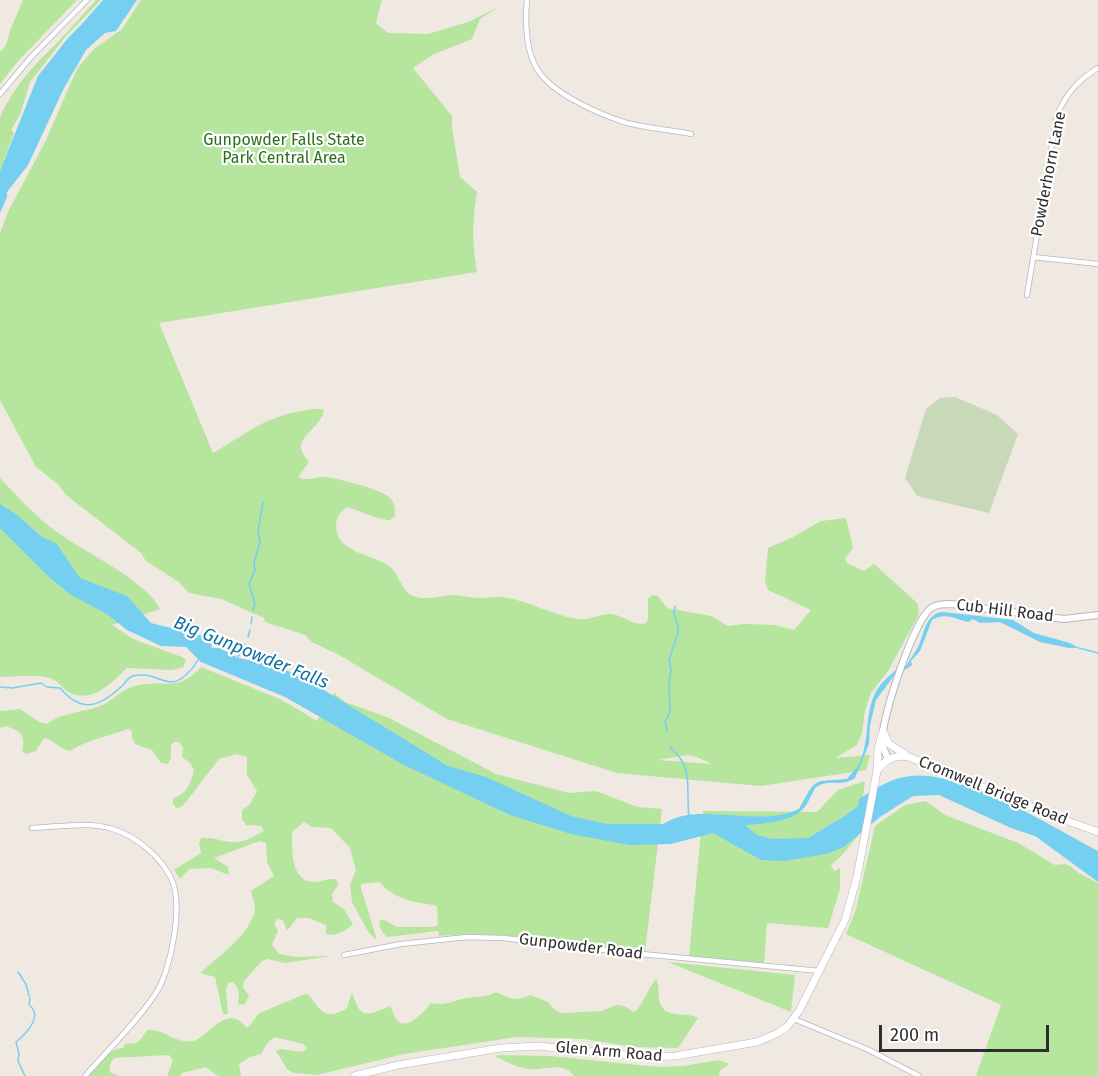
<!DOCTYPE html>
<style>
body{margin:0}
#map{position:relative;width:1098px;height:1076px;overflow:hidden;background:#efe9e1;font-family:"Fira Sans",sans-serif}
canvas{display:block}
.scale{position:absolute;left:879px;top:1025px;width:170px;height:27px;box-sizing:border-box;border:3px solid #2e2e2e;border-top:0;padding-left:8px;font-size:18px;line-height:21px;white-space:nowrap;color:#2e2e2e;-webkit-text-stroke:4px #fff;paint-order:stroke}
</style>
<div id="map">
<canvas width="1098" height="1076"></canvas>
<div class="scale">200 m</div>
</div>
<script>
const context = document.querySelector('canvas').getContext('2d');
context.lineJoin = 'round';
function fillPath(path, color) {
  context.fillStyle = color;
  context.fill(path, 'evenodd');
}
function stroke(path, color, width, dash) {
  context.strokeStyle = color;
  context.lineWidth = width;
  context.lineCap = dash ? 'butt' : 'round';
  context.setLineDash(dash || []);
  context.stroke(path);
}
function label(font, color, halo, rows, align = 'center') {
  context.font = font + ' "Fira Sans",sans-serif';
  context.lineWidth = 4.5;
  context.setLineDash([]);
  context.textBaseline = 'middle';
  context.strokeStyle = halo;
  context.fillStyle = color;
  for (const [text, x, y, turn = 0] of rows) {
    context.save();
    context.translate(x, y);
    context.rotate((+turn || 0) * Math.PI / 180);
    context.textAlign = isNaN(turn) ? turn : align;
    if (halo) context.strokeText(text, 0, 0);
    context.fillText(text, 0, 0);
    context.restore();
  }
}
fillPath(new Path2D(`
 M23,0H77L19,60L0,84V52L6,45L11,28Z
 M96,0H101L66,36L30,82L20,115L11,130L14,133L0,171V117C12,89 33,66 54,46C69,31 82,15 96,0Z
 M141,0H382L376,23L388,33L428,34L468,22L499,7L480,19L472,39L432,55L413,68L452,116V127L460,177L477,192C472,220 472,244 477,272L159,323L213,453C245,435 262,418 301,411C309,410 317,407 324,410C323,424 298,437 301,449C302,453 306,459 309,462L298,477C307,482 317,476 326,477C339,479 382,489 390,498C395,503 395,509 395,516L390,520C381,521 358,510 347,507C341,511 336,517 336,525C336,554 372,553 390,567C400,575 401,593 416,597C427,600 441,596 452,595C462,595 470,598 480,598C487,598 495,596 502,597C528,600 551,615 577,619C589,621 600,613 612,614C625,616 633,627 646,623L648,619V599L652,595L658,596L667,608L711,616L728,626L745,624L774,625L794,630L811,610L768,590L765,581L768,548L793,537L821,521L846,518L853,548L845,558L847,563L864,571L874,564L917,603L919,610L918,616L888,671L871,693L865,711L862,733L857,745L835,758L870,755L866,770L761,786L617,773L447,719L339,655L312,642L305,635L265,622L264,618L221,599L189,593L179,582L146,561L141,553L66,495L59,485L36,467L0,400V233L8,212L45,142L77,69L94,49L122,29ZM688,755L697,757L712,764L658,760Z
 M0,478C18,497 36,517 57,532C84,552 147,581 160,609L112,625L133,639L182,657L186,660L183,667L172,670L127,668C112,682 94,703 70,693C64,690 59,682 52,679C37,673 16,677 0,677Z
 M201,667L282,700L317,721L334,693L345,702L389,718L496,774L569,793L596,791L637,807L662,809L645,952C580,945 503,929 439,936L438,931L387,937C382,932 378,927 380,920H384L397,927H434L438,925L437,907L434,905C412,902 395,899 379,882L361,884V888L376,937L375,939L367,930L352,902L350,885L356,870L350,848L331,828L312,827L304,822L292,832C292,850 290,884 317,882C325,881 329,877 337,880L338,885L332,894L333,902L344,909L353,924C347,930 335,937 326,934V925L309,918H297L287,931L283,920L277,919L274,923L278,931L272,945L279,954L296,957L331,956L285,963L268,959L262,961L244,981L243,987L249,996L244,1005L238,1004C239,995 240,989 233,982L228,983L226,991L228,1014H223L215,977L200,973C217,958 252,933 255,909C255,904 252,897 251,891L274,876L267,862L266,843L259,841L214,858L228,867L229,875L211,868L189,869L180,879L174,870L201,853L199,843L201,838C212,837 220,841 231,842C242,844 254,836 264,831L261,826L246,825L242,819V810L250,804L257,791L247,775V757L237,754L219,759L186,802L181,807L176,808L173,804V799C187,793 191,784 194,770L190,763L182,757L183,747L179,742H174L171,745V758L168,764L161,763L152,750L135,744L132,738V731L128,729C109,736 86,740 70,751C58,749 55,740 44,738L36,751L26,754L22,751C26,736 21,731 6,726L0,728V711L20,709L39,722L47,724C63,712 82,713 100,706C112,702 120,690 132,687C163,677 175,695 201,667Z
 M865,781L858,836L843,854L831,865L834,871L840,868V889L828,928L767,923L764,963L689,956L703,811L817,812L838,790Z
 M926,801L945,815L1018,843L1055,865L1065,864L1070,866L1077,872L1098,883V1076H976L1001,1005L846,934L856,909L875,826L905,805Z
 M668,962L795,975L791,1012Z
 M656,979C661,988 656,1000 662,1007C669,1018 688,1012 698,1018L678,1048L634,1047L583,1039L517,1037L404,1054L317,1075L294,1073L287,1069L276,1051L280,1049L303,1052L307,1048L303,1044L275,1037L268,1042L261,1054L250,1057L239,1064L241,1076H218L206,1067L182,1073L179,1076H167L173,1061L169,1055L114,1058C110,1063 108,1068 111,1073L119,1076H88C97,1065 108,1049 123,1048L126,1043C138,1046 141,1039 147,1030C163,1028 175,1044 192,1041C204,1040 220,1013 236,1019C240,1020 244,1025 247,1028C253,1023 255,1017 260,1013L305,994L309,995C321,1012 326,1021 347,1008L352,992C360,1020 367,1016 390,1006C393,1010 393,1015 396,1019C406,1033 425,1011 431,1003C448,1006 451,1001 466,998C477,996 486,998 496,992C509,998 516,1002 530,995L548,1002L555,1010L562,1013L602,1011L616,1005L624,1006L634,1012C644,1005 647,989 656,979Z
 M498,1055L550,1056L658,1067L684,1066L718,1060L730,1064L720,1070L719,1076H574C564,1061 543,1071 528,1069C518,1068 506,1061 496,1057Z`), '#b6e59e');
fillPath(new Path2D(`
 M955,397L997,415L1018,434L989,513L917,496L905,478L926,409L940,398Z`), '#c8d9b8');
fillPath(new Path2D(`
 M103,0H137L116,31L105,33L86,50L64,88L28,165L7,192V197L0,213V171L38,76L68,38L82,24Z
 M0,504L17,515L42,537L56,543L80,578L127,596L151,623L203,636L216,644L211,645L212,648H220L238,658L278,666L314,684L448,766L486,777L571,816L607,824H663C698,800 757,829 799,809C817,777 811,782 847,779C850,774 856,770 859,764C873,735 860,702 887,678C895,671 896,668 906,666C910,659 915,653 919,645C924,633 926,613 943,612L1013,620L1034,633L1070,643L1079,648H1069L1040,642L1000,622L980,623L973,619L968,622C954,619 946,612 932,620L920,651L911,661L912,665L903,671L896,673L876,700L870,725L869,744L855,778C839,788 831,778 816,787C811,794 809,802 804,808C792,822 762,824 745,825L757,835L772,839L808,838L843,817L858,806L859,799C875,789 891,778 910,776C960,769 1053,827 1098,851V882L1035,836L1011,828L939,795L913,796L880,817L844,847L826,854L784,861L761,860L713,833L671,844L629,845L571,834L510,815L404,765L285,697L201,662L186,647L161,646L127,630L107,614L71,595L49,577L0,528Z`), '#75cff0');
stroke(new Path2D(`
 M253,610L255,603L249,584L255,570L254,563L260,542L258,532L263,502
 M251,624L252,617
 M248,637L250,630
 M1079,648L1098,653
 M237,659L245,644
 M0,687L12,688L41,683L47,687L60,688C82,714 100,707 123,685C126,682 128,677 133,676C148,672 158,680 170,682C181,683 193,669 198,660
 M667,731L665,722L670,712L669,684L671,669L669,660L678,633V626L674,614L675,606
 M670,747C673,751 678,754 680,758C692,774 686,798 689,816
 M18,972L26,984L29,996
 M18,1060L19,1054L16,1042C25,1035 44,1016 29,1005L30,998
 M18,1061L25,1076`), '#75cff0', 1.5);
const minor = new Path2D(`
 M527,0C525,23 526,53 539,72C555,95 601,115 627,123C647,128 670,130 691,134
 M0,94L31,57L87,0
 M1033,257L1098,264
 M1027,295L1057,115C1066,94 1078,80 1098,68
 M32,828C58,827 88,821 113,829C137,837 160,856 171,878C184,904 171,970 156,993C137,1022 108,1050 85,1076
 M344,955L401,944L467,937L503,938L631,953L820,971
 M794,1019L869,1050L919,1076`);
const tertiary = new Path2D(`
 M888,759C886,754 883,748 882,742C881,719 913,623 930,609C936,604 944,604 952,604L1064,619L1098,615`);
const secondary = new Path2D(`
 M883,731L889,744L905,754
 M877,771L878,749L883,731
 M354,1076L398,1065L501,1048L538,1046L645,1057L675,1056L757,1042L778,1033L787,1027L799,1011L845,920L857,877L877,771C885,759 895,754 909,757L1051,815L1098,832`);
stroke(minor, '#b4b7c1', 6);
stroke(tertiary, '#b4b7c1', 8);
stroke(secondary, '#b4b7c1', 8);
stroke(minor, '#fff', 4.5);
stroke(tertiary, '#fff', 6);
stroke(secondary, '#fff', 7);
label('16px', '#2c6e1b', '#fff', [
 ["Gunpowder Falls State",284,141],
 ["Park Central Area",284,159]
]);
label('16px', '#2e2e2e', '#fff', [
 ["Powderhorn Lane",1049,174,-79],
 ["Cub Hill Road",1005,611,7],
 ["Cromwell Bridge Road",993,791,22],
 ["Gunpowder Road",581,947,7],
 ["Glen Arm Road",609,1052,5]
]);
label('italic 18px', '#0d6fa3', '#fff', [
 ["Big Gunpowder Falls",251,653,22]
]);
</script>
